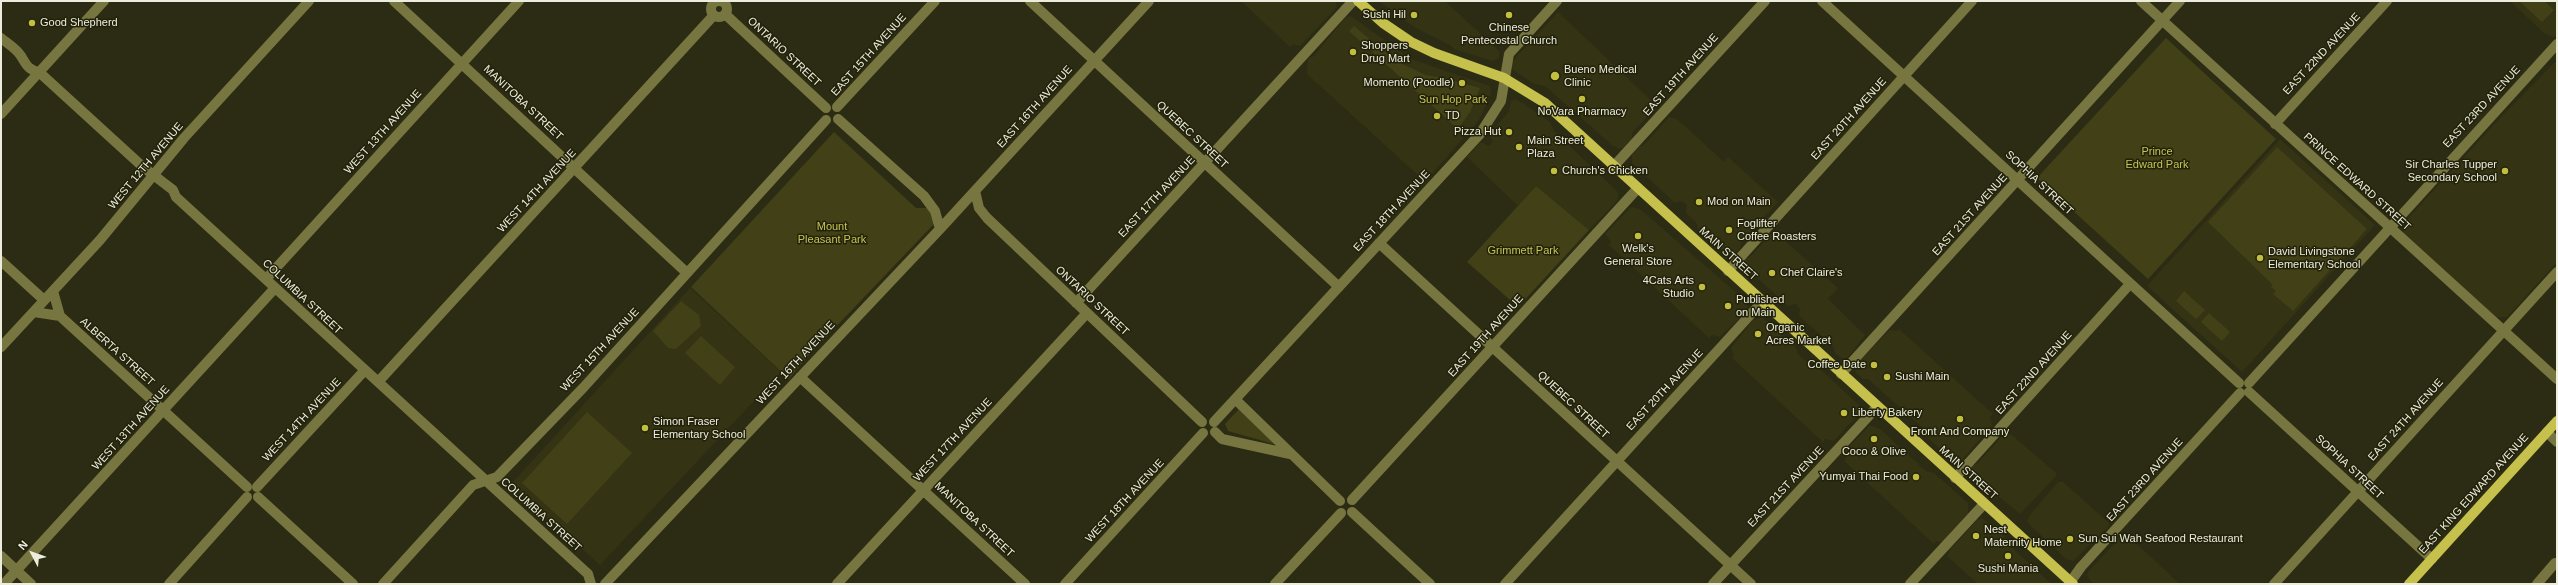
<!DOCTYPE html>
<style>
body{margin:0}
#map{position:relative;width:2558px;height:585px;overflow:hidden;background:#2c2c14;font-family:Arial,sans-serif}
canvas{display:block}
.frame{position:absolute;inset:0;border:2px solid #ededde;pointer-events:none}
.north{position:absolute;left:12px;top:533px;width:40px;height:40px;-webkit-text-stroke:3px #22220a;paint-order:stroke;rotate:311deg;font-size:11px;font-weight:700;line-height:16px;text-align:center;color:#ededde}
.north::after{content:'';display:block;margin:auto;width:14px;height:18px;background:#ededde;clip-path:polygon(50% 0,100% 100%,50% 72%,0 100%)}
</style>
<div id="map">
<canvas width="2558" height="585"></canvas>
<div class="frame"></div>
<div class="north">N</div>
</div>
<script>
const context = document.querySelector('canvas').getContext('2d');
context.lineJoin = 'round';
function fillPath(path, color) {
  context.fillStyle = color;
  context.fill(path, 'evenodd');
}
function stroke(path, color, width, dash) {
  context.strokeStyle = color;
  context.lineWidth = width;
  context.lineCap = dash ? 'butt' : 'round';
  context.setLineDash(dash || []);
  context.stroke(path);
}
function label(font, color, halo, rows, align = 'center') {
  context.font = font + ' Arial,sans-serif';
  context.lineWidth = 3;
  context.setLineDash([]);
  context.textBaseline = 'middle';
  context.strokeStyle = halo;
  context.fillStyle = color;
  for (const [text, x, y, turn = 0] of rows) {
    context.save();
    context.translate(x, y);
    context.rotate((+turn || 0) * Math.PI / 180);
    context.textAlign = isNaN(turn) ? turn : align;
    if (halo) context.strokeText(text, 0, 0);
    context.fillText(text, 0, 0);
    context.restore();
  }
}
fillPath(new Path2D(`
 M1241,1H1336L1337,7L1300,46L1293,44L1290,47Z
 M1379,1H1445L1499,51V58L1492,61L1454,49L1450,45L1414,27Z
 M2510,1H2557V35L2553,37L2545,34Z
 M1558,12L1657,106L1632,133V139L1624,147L1620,149L1613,146L1545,86L1534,84L1512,69V63L1517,56Z
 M1351,16L1411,59L1490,86L1491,94L1479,120L1430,176L1423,174L1420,177L1307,74L1308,59L1314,56L1345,18Z
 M2557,60V262L2507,317H2495L2403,233L2401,226L2500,118Z
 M1516,99L1550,122L1554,131L1619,193L1617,201L1589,230L1536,186L1518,206L1467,157L1481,142L1489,146L1493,142L1489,135L1509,111L1511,101Z
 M1669,117L1677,119L1724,162L1728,157L1778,202L1741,242L1740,248L1734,254H1726L1698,229L1696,222L1686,213L1687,205L1682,201L1675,203L1632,163V154L1640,146L1644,145Z
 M2280,139L2375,225L2242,372L2147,286Z
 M1631,207L1640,209L1746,301L1748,308L1745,313L1720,337L1712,335L1709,338L1609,245L1611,242L1605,234Z
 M1774,231L1838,288L1828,299L1865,335L1848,357L1843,359L1835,353L1833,346L1799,316L1800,309L1796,304L1788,306L1755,276L1749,275L1742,269L1743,261L1752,255Z
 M690,288L781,372L600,565L511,484Z
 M1762,317L1797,349L1798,354L1815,369H1820L1859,405L1860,415L1851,422L1834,441L1825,439L1823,442L1732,358L1734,356L1731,348L1753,320Z
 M1899,329L1993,414L1990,417L1992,425L1960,462L1951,460L1925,435L1924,429L1868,379H1863L1856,373L1855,367L1862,358L1890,330L1897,331Z
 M1870,425L1880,429L1926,471L1934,473L1968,503V513L1942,542L1936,541L1934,544L1844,461L1846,459L1845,451Z
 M2004,434L2012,435L2056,473V476L2020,514L1980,481H1975L1969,473L1972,466L1978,463Z
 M2058,482H2063L2109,523V526L2073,561L2066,559L2027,522L2029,516Z
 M1982,518L2012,543V548L2052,584H1978L1947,556L1950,550L1977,520Z
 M2126,534L2180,584H2094L2090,580L2087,575L2089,571L2122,535Z`), '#343313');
fillPath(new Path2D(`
 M2519,1H2544L2554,10L2542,22Z
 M1354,26L1396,61L1426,75L1452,80L1480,88L1470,112L1458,129L1349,31Z
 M2166,38L2276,139L2148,279L2037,178Z
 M834,132L916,208H927L934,215V224L808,356L789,379L691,287Z
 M2277,147L2367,229L2293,311L2273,294L2276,291L2271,287L2273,285L2208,222Z
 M1536,186L1589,230L1518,307L1467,262Z
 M2184,291L2205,310L2196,319L2176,301Z
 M681,301L699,315L701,326L676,349L668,348L653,331Z
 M2209,313L2230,332L2222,341L2201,322Z
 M701,336L735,367L720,385L685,353Z
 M1239,409L1275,442L1274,444L1228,431L1225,424Z
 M587,412L632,453L567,524L522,483Z`), '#414017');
stroke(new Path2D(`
 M394,1L687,273
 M1030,1L1339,287
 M1822,1L2239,383
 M2141,1L2557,379
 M711 9a8 8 0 1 1 16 0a8 8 0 1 1-16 0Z
 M725,14L826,108
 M1,38C7,43 17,49 21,56C26,64 28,70 39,72L143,167L173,190L176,197L588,574L591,584
 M837,107L935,1
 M1,114L104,1
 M838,119L924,196L935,211L940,229
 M2275,124L2387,1
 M1614,166L1765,1
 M975,191L979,208L987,218L1202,422
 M1379,243L1751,584
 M1,261L44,300
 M1728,271L1972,1
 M266,279L519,1
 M53,291L60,316L247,487
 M1076,303L1353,1
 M34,312L60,316
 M1,347L100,240L184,138L309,1
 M1841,374L2180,1
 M800,377L1025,584
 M378,382L714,15
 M2249,383L2557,44
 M2249,392L2432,559
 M1235,399L1340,501
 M1214,422L1480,134L1501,101L1509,54L1557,1
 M1215,432L1222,439L1290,454
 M2547,432L2557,442
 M1955,478L2130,284
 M257,487L365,370
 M258,497L353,584
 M1352,500L1638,188
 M1352,512L1430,584
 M1,556L31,584
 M4,584L275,288
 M169,584L247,497
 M383,584L473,485L497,477L583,388L826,120
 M605,584L940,229L1149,1
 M837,584L1087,313
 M1065,584L1203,433
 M1275,584L1341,513
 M1505,584L1762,302
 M1713,584L1877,407
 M1910,584L1984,504
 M2069,584L2081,567L2240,393
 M2274,584L2557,272
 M2537,584L2555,563`), '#777641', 10);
stroke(new Path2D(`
 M1358,1L1383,23L1411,42L1434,53L1504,78L1545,103L2073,584
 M2409,584L2557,421`), '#c5c14c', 10);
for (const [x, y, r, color] of [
 [1414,15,4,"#c1be40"],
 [1509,15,4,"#c1be40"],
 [32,23,4,"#c1be40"],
 [1353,52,4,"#c1be40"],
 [1555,76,5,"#c1be40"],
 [1462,83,4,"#c1be40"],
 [1582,99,4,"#c1be40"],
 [1437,116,4,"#c1be40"],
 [1509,132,4,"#c1be40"],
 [1519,147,4,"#c1be40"],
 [1554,171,4,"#c1be40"],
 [2505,171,4,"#c1be40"],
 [1699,202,4,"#c1be40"],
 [1729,230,4,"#c1be40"],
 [1638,236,4,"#c1be40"],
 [2260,258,4,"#c1be40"],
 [1772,273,4,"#c1be40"],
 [1702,287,4,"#c1be40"],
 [1728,306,4,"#c1be40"],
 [1758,334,4,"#c1be40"],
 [1874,365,4,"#c1be40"],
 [1887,377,4,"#c1be40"],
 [1844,413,4,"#c1be40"],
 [1960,419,4,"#c1be40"],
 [645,428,4,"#c1be40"],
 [1874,439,4,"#c1be40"],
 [1916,477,4,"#c1be40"],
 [1976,536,4,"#c1be40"],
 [2070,539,4,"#c1be40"],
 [2008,556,4,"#c1be40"]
]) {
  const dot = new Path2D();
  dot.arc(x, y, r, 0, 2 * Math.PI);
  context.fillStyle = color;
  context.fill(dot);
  stroke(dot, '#22220a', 1.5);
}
label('11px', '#ededde', '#22220a', [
 ["Sushi Hil",1406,15,"right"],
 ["Good Shepherd",40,23],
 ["Chinese",1509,28,"center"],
 ["Pentecostal Church",1509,41,"center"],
 ["Shoppers",1361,46],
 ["Drug Mart",1361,59],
 ["Bueno Medical",1564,70],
 ["Clinic",1564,83],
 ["Momento (Poodle)",1454,83,"right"],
 ["NoVara Pharmacy",1582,112,"center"],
 ["TD",1445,116],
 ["Pizza Hut",1501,132,"right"],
 ["Main Street",1527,141],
 ["Plaza",1527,154],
 ["Sir Charles Tupper",2497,165,"right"],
 ["Secondary School",2497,178,"right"],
 ["Church's Chicken",1562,171],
 ["Mod on Main",1707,202],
 ["Foglifter",1737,224],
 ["Coffee Roasters",1737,237],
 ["Welk's",1638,249,"center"],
 ["General Store",1638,262,"center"],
 ["David Livingstone",2268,252],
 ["Elementary School",2268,265],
 ["Chef Claire's",1780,273],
 ["4Cats Arts",1694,281,"right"],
 ["Studio",1694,294,"right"],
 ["Published",1736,300],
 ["on Main",1736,313],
 ["Organic",1766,328],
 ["Acres Market",1766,341],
 ["Coffee Date",1866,365,"right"],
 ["Sushi Main",1895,377],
 ["Liberty Bakery",1852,413],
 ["Simon Fraser",653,422],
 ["Elementary School",653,435],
 ["Front And Company",1960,432,"center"],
 ["Coco & Olive",1874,452,"center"],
 ["Yumyai Thai Food",1908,477,"right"],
 ["Nest",1984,530],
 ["Maternity Home",1984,543],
 ["Sun Sui Wah Seafood Restaurant",2078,539],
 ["Sushi Mania",2008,569,"center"]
], 'left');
label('11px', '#ededde', '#22220a', [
 ["ONTARIO STREET",784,52,43],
 ["EAST 22ND AVENUE",2322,54,-47],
 ["EAST 15TH AVENUE",869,55,-48],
 ["EAST 19TH AVENUE",1681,75,-48],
 ["MANITOBA STREET",523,103,43],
 ["EAST 16TH AVENUE",1035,107,-48],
 ["EAST 23RD AVENUE",2482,107,-47],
 ["EAST 20TH AVENUE",1849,119,-48],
 ["WEST 13TH AVENUE",383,132,-48],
 ["QUEBEC STREET",1192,135,43],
 ["WEST 12TH AVENUE",146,166,-50],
 ["PRINCE EDWARD STREET",2357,182,42],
 ["SOPHIA STREET",2039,183,43],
 ["WEST 14TH AVENUE",537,191,-47],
 ["EAST 17TH AVENUE",1157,197,-47],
 ["EAST 18TH AVENUE",1392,211,-47],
 ["EAST 21ST AVENUE",1970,215,-48],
 ["MAIN STREET",1728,254,42],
 ["COLUMBIA STREET",302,297,43],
 ["ONTARIO STREET",1092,301,43],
 ["EAST 19TH AVENUE",1486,336,-48],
 ["WEST 15TH AVENUE",600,350,-47],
 ["ALBERTA STREET",117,352,42],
 ["WEST 16TH AVENUE",796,363,-47],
 ["EAST 22ND AVENUE",2034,373,-48],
 ["EAST 20TH AVENUE",1665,390,-47],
 ["QUEBEC STREET",1573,405,43],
 ["WEST 14TH AVENUE",302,420,-47],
 ["EAST 24TH AVENUE",2406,420,-48],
 ["WEST 13TH AVENUE",131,428,-48],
 ["WEST 17TH AVENUE",953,440,-47],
 ["SOPHIA STREET",2349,467,43],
 ["MAIN STREET",1968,473,42],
 ["EAST 23RD AVENUE",2145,480,-48],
 ["EAST 21ST AVENUE",1786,487,-47],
 ["EAST KING EDWARD AVENUE",2474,494,-48],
 ["WEST 18TH AVENUE",1125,501,-47],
 ["COLUMBIA STREET",541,515,42],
 ["MANITOBA STREET",974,520,43]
]);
label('11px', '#c7c455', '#22220a', [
 ["Sun Hop Park",1453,100],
 ["Prince",2157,152],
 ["Edward Park",2157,165],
 ["Mount",832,227],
 ["Pleasant Park",832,240],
 ["Grimmett Park",1523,251]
]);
</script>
